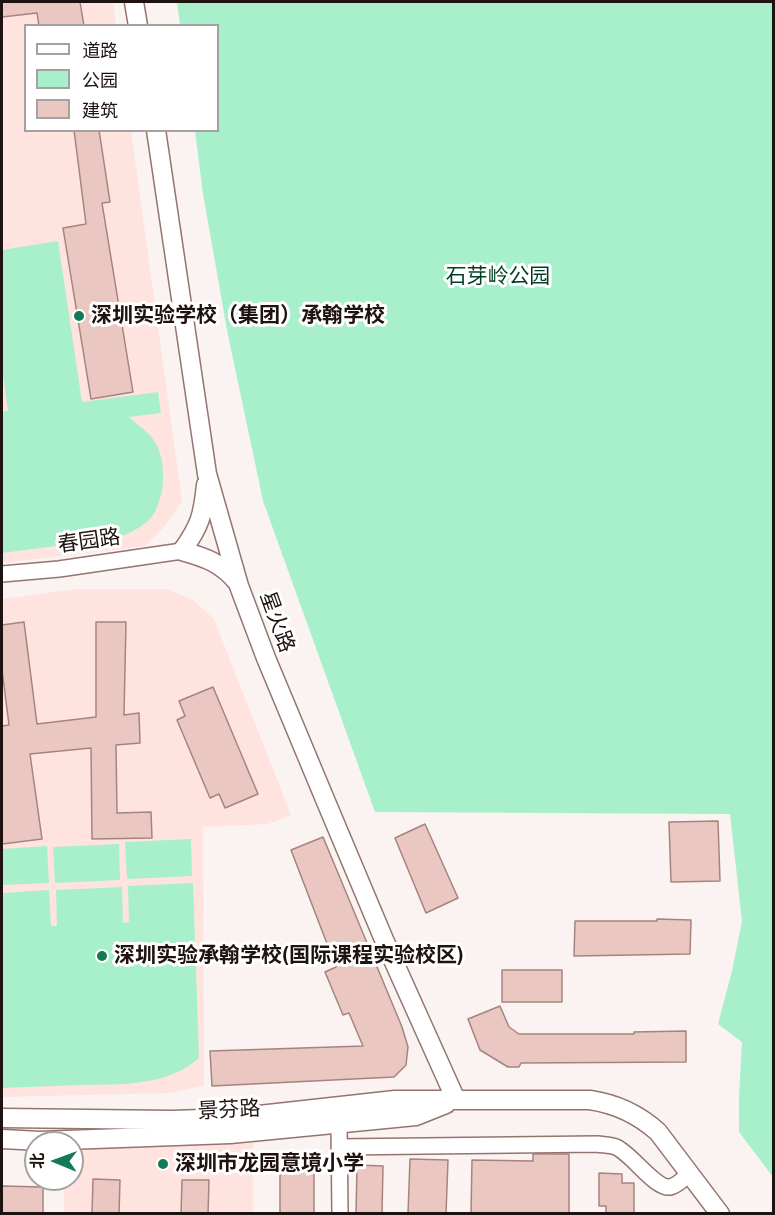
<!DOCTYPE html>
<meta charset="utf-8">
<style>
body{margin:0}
#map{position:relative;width:775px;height:1215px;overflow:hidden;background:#faf3f1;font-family:"Public Sans","Noto Sans SC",sans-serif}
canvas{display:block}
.frame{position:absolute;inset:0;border:3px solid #1f1311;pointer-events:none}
.legend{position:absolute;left:24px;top:24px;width:195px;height:108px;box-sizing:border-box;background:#fff;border:2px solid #a5a1a0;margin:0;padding:8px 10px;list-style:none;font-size:18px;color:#1f1311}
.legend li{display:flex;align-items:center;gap:12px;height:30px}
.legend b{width:30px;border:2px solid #a5a1a0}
.north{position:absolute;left:24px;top:1131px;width:60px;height:60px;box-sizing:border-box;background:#fff;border:2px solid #a5a1a0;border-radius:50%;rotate:271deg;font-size:16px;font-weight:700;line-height:24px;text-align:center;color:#1f1311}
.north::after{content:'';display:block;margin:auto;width:21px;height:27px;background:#127b55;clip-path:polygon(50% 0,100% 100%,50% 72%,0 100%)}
</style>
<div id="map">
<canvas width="775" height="1215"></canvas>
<div class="frame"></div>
<ul class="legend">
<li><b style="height:8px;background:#fff"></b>道路</li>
<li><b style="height:16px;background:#a8f0cc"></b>公园</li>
<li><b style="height:16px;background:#ebc7c2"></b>建筑</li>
</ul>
<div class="north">北</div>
</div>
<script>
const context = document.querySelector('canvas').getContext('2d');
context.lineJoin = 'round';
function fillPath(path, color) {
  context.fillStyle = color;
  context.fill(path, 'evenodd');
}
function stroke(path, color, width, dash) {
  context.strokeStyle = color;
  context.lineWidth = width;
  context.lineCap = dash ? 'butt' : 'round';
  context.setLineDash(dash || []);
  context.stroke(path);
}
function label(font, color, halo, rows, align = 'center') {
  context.font = font + ' "Public Sans","Noto Sans SC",sans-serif';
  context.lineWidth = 6;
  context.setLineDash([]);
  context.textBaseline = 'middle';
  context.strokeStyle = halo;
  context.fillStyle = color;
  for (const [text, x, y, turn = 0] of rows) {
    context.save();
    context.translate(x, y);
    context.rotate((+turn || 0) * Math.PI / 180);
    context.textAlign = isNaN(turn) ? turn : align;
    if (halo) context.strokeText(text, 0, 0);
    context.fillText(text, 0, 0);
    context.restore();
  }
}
fillPath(new Path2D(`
 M2,2H113L116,25L26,26V130L131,131L182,501L165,526L145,546L2,563Z
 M77,589H167L193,600L214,619L291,815L268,824L203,827L204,1085L171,1093L2,1097V599Z
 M253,1143V1213L64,1214V1179H72V1148Z`), '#ffe3df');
fillPath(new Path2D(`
 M177,2H773V1177L739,1132V1096L742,1042L718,1024L732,971L742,921L730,814L375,812L263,501L227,330L203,194L195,131L218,130V26L180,25Z
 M58,241L82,402L158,392L161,413L129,417C137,424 146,430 153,439C168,460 166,499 150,519C141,528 129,533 118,538L2,553V412L8,411L2,367V250Z
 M191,839L192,876L127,879L125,842Z
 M119,844L120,880L55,883L53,847Z
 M47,846L49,883L2,885V849Z
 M193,883L199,1058C166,1087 121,1084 80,1085C54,1086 28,1087 2,1088V893L49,890L51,926H57L56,890L122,887L123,923L129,922L128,886Z`), '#a8f0cc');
const building = new Path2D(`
 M2,2H80L84,26H39L37,13L2,17Z
 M74,130H99L110,202L102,203L133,392L91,399L63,228L86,224Z
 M24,622L37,724L96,717V622H126L124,715L139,713L140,743L116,745L117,813L151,812L152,838L92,839L91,748L30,754L42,839L2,844V726L9,725L2,670V625Z
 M213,687L258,794L225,808L219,794L210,798L177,720L185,716L179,701Z
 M718,821L720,881L671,882L669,822Z
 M425,824L458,898L426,913L395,838Z
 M323,837L402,1027L408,1047L406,1065L394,1077L212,1086L210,1051L363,1046L349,1013L343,1015L325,972L336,967L291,850Z
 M657,919L691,920L690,954L574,956L575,921H657Z
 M502,970H562V1002H502Z
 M500,1006L509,1027L519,1034H634V1032L686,1031V1062L521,1063L519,1067H508L480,1050L468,1019Z
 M533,1154H569V1214H471L472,1160L533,1161Z
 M410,1159L448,1160L446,1214H408Z
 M357,1165L383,1166L382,1214H356Z
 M280,1166H314V1214H280Z
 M599,1173L622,1174V1183H634V1214H606V1206H599Z
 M93,1179L120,1180L119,1214H92Z
 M182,1180H209L208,1214H181Z
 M2,1186L43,1187V1214H2Z`);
fillPath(building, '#ebc7c2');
stroke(building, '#a5847f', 1.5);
const minor = new Path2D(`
 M2,574L59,569L182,551
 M339,1123L340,1214
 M339,1147L597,1144C603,1145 611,1145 616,1147C632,1154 655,1189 670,1187C677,1186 684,1178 689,1174`);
const tertiary = new Path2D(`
 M134,2L138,26
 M156,130L207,474L239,586L266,658L324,797L385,942L456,1100
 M206,485C203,515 200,526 182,551C204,557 222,563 237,582
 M2,1118L172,1120L232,1118L395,1100H590C617,1104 638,1114 658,1132L720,1214
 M2,1139L40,1141L230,1134L416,1116L446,1104`);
stroke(minor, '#94746f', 18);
stroke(tertiary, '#94746f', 21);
stroke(minor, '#fff', 15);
stroke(tertiary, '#fff', 18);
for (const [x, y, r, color] of [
 [79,316,6,"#127b55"],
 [102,956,6,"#127b55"],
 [163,1164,6,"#127b55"]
]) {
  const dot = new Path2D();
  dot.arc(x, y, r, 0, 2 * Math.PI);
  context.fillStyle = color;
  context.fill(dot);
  stroke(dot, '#fff', 2);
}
label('21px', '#003d27', '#fff', [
 ["石芽岭公园",498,277]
]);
label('bold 21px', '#1f1311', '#fff', [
 ["深圳实验学校（集团）承翰学校",91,316],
 ["深圳实验承翰学校(国际课程实验校区)",114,956],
 ["深圳市龙园意境小学",175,1164]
], 'left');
label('21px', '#1f1311', '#fff', [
 ["春园路",89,541,-8],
 ["星火路",277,622,70],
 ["景芬路",229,1110,-3]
]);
</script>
